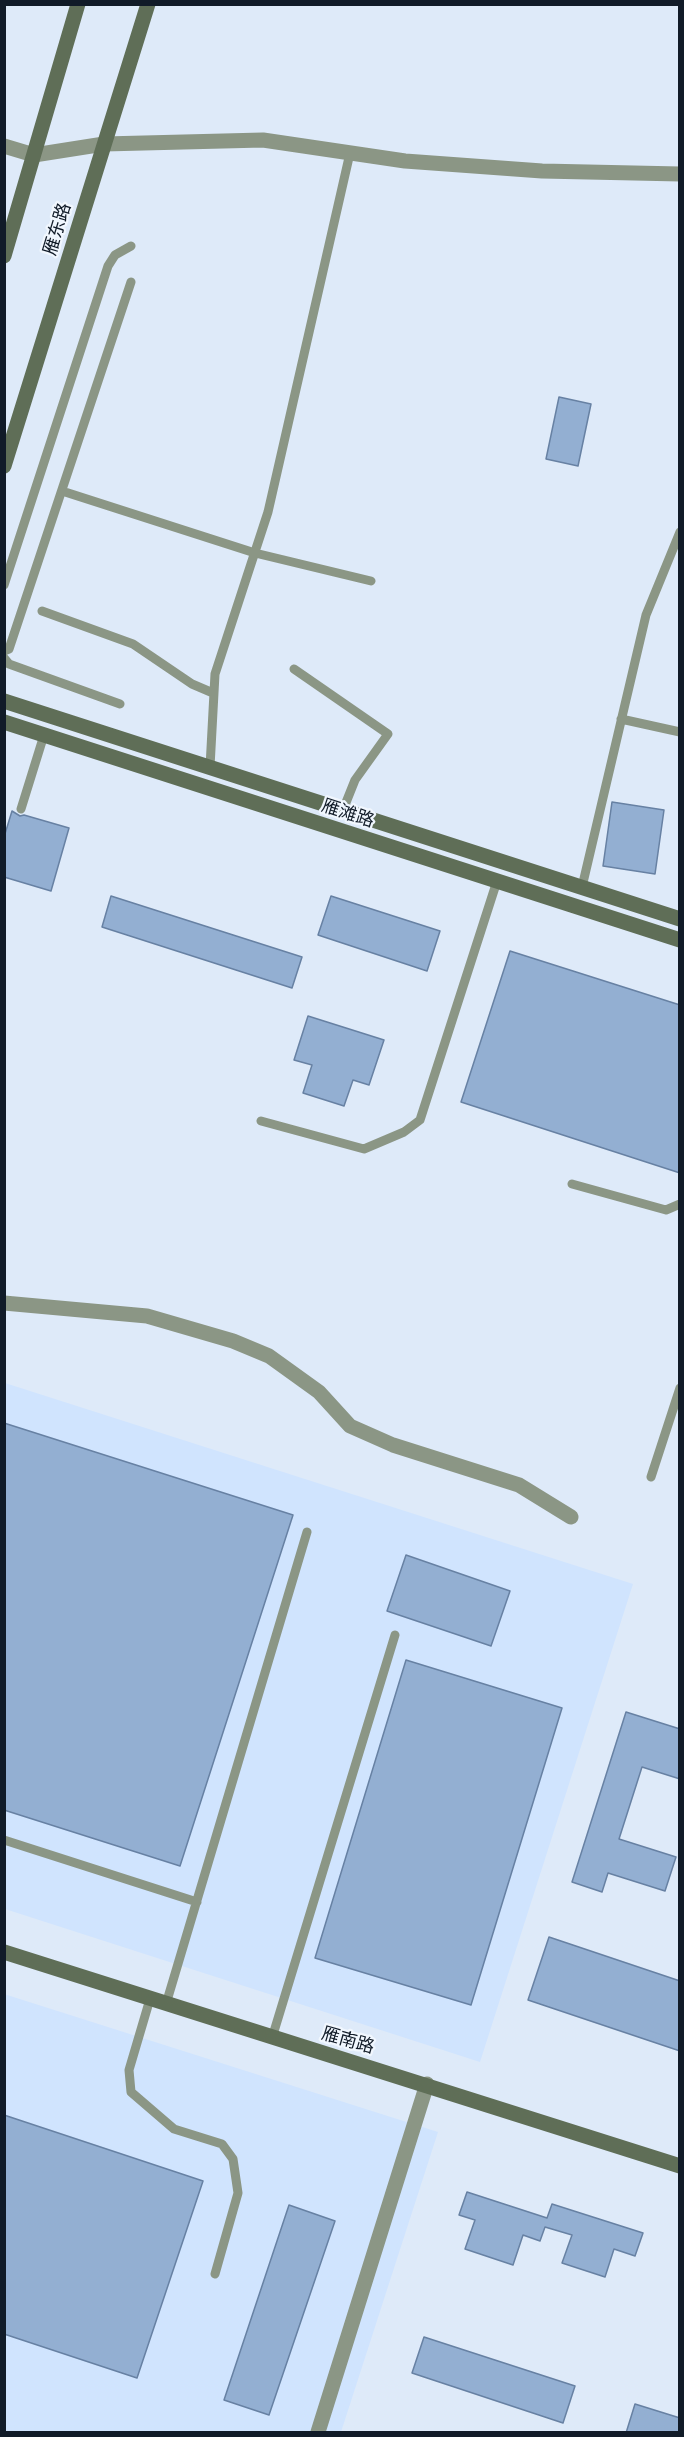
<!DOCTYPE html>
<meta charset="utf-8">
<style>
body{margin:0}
#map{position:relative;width:684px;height:2437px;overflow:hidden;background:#deeaf9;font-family:"Exo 2",sans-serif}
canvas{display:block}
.frame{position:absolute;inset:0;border:6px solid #111b28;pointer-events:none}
</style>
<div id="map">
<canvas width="684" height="2437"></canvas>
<div class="frame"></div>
</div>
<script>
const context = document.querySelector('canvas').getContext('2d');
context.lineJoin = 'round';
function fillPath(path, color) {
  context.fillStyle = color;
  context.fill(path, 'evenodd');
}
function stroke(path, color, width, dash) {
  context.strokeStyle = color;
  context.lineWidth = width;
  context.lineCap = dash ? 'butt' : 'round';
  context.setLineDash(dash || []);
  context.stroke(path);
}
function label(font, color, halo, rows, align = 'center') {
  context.font = font + ' "Exo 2","Noto Sans SC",sans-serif';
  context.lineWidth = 4.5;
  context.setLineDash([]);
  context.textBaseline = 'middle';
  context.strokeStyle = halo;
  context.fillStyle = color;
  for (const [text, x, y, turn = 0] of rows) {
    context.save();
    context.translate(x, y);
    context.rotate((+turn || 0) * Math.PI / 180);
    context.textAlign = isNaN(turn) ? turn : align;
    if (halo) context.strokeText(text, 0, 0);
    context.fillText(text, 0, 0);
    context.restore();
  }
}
fillPath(new Path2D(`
 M5,1383L633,1584L480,2062L5,1909Z
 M4,1994L438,2132L341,2432H5Z`), '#d0e4fe');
const building = new Path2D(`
 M559,397L591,404L578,466L546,459Z
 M612,802L664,810L655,874L603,866Z
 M12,811L20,816L24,815L69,828L51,891L4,877V837Z
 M111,896L302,957L292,988L102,927Z
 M331,896L440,931L427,971L318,935Z
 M510,951L680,1005V1173L461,1102Z
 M308,1016L384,1040L369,1085L353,1080L344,1106L303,1093L312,1065L294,1060Z
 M4,1423L293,1515L180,1866L4,1810Z
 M406,1555L510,1591L491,1646L387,1611Z
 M406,1660L562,1708L471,2005L315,1958Z
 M626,1712L680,1729V1779L642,1767L619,1839L676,1857L665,1891L608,1873L602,1892L572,1882Z
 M549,1937L680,1981V2051L528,2000Z
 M4,2115L203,2181L137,2378L4,2334Z
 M467,2192L547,2218L552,2204L643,2233L635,2256L614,2249L605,2277L562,2263L572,2235L545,2227L540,2241L523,2235L513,2265L465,2249L475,2220L459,2215Z
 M289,2205L335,2221L269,2415L224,2400Z
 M424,2337L575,2386L563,2423L412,2373Z
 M635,2404L680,2418V2433H626Z`);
fillPath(building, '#93afd2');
stroke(building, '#6781a3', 1.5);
stroke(new Path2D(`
 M62,491L255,553L371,581
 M4,585L108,266L115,255L131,246
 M42,611L133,644L192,684L213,693
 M4,651L9,649L131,282
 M4,658L9,664L120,704
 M294,669L388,734L355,780L343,810
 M621,719L680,732
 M210,767L215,674L268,512L350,153
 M21,809L44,735
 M582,887L646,615L680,532
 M261,1121L364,1149L404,1132L420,1120L497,881
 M572,1184L666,1210L680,1204
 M651,1477L680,1388
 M4,1840L197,1902
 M150,1999L129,2070L131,2092L174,2129L222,2144L233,2159L238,2193L215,2274
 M166,2004L307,1532
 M272,2038L395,1635`), '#8b9685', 9);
stroke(new Path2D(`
 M4,146L34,155L104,144L263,140L405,161L542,171L680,174
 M4,1303L147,1316L233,1341L269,1356L319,1392L350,1426L393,1445L519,1485L571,1517`), '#8b9685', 15);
stroke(new Path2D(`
 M318,2432L427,2084`), '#8b9685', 15);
stroke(new Path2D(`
 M4,256L78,4
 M4,466L148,4
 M4,701L680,919
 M4,722L680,940
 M4,1952C229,2024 455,2093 680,2166`), '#5f6e57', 15);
label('18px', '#111b28', '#f1f7fe', [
 ["雁东路",57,229,-73],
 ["雁滩路",348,813,18],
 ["雁南路",348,2040,16]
]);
</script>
